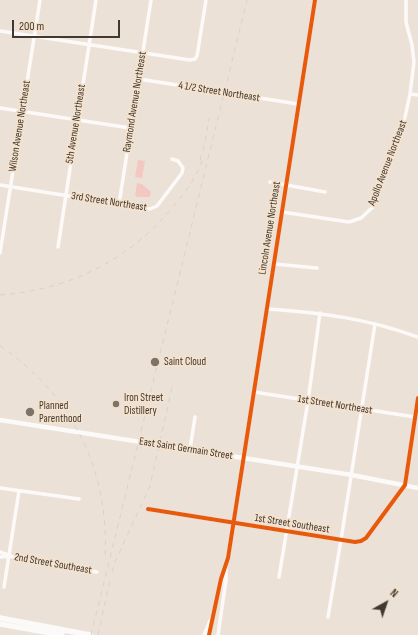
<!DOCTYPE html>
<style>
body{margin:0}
#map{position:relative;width:418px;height:635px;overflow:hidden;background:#ece1d6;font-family:"Sofia Sans Condensed",sans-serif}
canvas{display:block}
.north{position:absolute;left:366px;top:583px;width:40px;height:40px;-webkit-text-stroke:3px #f5e2cd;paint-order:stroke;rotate:40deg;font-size:11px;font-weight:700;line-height:16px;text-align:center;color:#403930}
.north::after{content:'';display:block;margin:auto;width:14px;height:18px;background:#403930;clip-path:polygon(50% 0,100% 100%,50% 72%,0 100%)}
.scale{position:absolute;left:12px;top:20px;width:108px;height:18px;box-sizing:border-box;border:2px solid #403930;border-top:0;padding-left:5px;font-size:12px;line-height:14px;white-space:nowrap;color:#403930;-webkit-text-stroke:3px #f5e2cd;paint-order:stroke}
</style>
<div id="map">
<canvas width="418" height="635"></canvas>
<div class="north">N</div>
<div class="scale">200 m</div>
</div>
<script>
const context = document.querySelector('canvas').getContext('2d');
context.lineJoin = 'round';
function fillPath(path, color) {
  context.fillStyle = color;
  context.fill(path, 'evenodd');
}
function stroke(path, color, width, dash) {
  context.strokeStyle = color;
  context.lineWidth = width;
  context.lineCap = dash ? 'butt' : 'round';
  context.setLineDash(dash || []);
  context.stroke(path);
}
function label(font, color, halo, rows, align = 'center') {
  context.font = font + ' "Sofia Sans Condensed",sans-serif';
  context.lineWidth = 3.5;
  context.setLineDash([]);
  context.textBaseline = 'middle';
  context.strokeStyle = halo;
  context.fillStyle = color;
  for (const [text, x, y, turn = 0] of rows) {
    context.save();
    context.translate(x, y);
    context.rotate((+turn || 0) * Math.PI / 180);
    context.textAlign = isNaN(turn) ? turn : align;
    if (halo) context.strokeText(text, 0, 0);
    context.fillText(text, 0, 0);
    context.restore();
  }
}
fillPath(new Path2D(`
 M138,160L145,161L142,178L135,177Z
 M137,183L142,184L151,192L150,197H137L135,195Z`), '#f4c8c2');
stroke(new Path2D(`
 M0,31L190,60L195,59L197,56L206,0
 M139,79L298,104
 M410,94L418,95
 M0,108L130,128
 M270,182L325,192
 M0,185L150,209L157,206L182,173L183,168L178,161L172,159
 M119,204L151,0
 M282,212L349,222L361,218L373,207L402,131L410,94L414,62L412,45L406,22V0
 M58,247L96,0
 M0,253L40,0
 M274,264L317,268
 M267,309C323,313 365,318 418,337
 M254,392L415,417
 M190,449L195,417
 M0,488L79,499
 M148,509L355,542L361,541L366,538L405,485L418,398
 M0,552L13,557L97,572
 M0,557L9,556
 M279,577L308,401L320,313
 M4,587L19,491
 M328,617L341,540L375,324
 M211,622L228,558L315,0
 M218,635L226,580V569`), '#fcfaf9', 3.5);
stroke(new Path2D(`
 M0,420L352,475L418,488`), '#fcfaf9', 4.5);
stroke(new Path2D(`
 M0,618L90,635
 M0,624L62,635
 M205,635L211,621`), '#fcfaf9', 5.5);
stroke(new Path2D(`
 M200,160L205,143L209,118
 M0,295C70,290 132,259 176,203C188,189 198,174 204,156
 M0,346C73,395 110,472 105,559
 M112,572L115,562L150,486L173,383
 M91,635L247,0
 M98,635L110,580`), '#d5d2cf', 1, [5, 5]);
stroke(new Path2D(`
 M148,509L355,542L361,541L366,538L405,485L418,398
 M209,635L221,579L228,558L315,0`), '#e8590c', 4);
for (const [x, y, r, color] of [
 [155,362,5,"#7c746a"],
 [116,404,4,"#7c746a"],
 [30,412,5,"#7c746a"]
]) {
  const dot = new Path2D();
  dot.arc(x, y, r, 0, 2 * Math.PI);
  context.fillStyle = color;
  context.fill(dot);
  stroke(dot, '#f5e2cd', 1.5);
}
label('11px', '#403930', '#f5e2cd', [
 ["4 1/2 Street Northeast",219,92,9],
 ["Raymond Avenue Northeast",135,102,-81],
 ["5th Avenue Northeast",76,124,-81],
 ["Wilson Avenue Northeast",20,126,-81],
 ["Apollo Avenue Northeast",388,163,-69],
 ["3rd Street Northeast",109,202,9],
 ["Lincoln Avenue Northeast",270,228,-81],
 ["1st Street Northeast",335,405,9],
 ["East Saint Germain Street",186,449,9],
 ["1st Street Southeast",292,524,9],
 ["2nd Street Southeast",53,564,10]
]);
label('11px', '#403930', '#f5e2cd', [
 ["Saint Cloud",164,362],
 ["Iron Street",124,398],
 ["Distillery",124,411],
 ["Planned",39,406],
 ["Parenthood",39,419]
], 'left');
</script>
